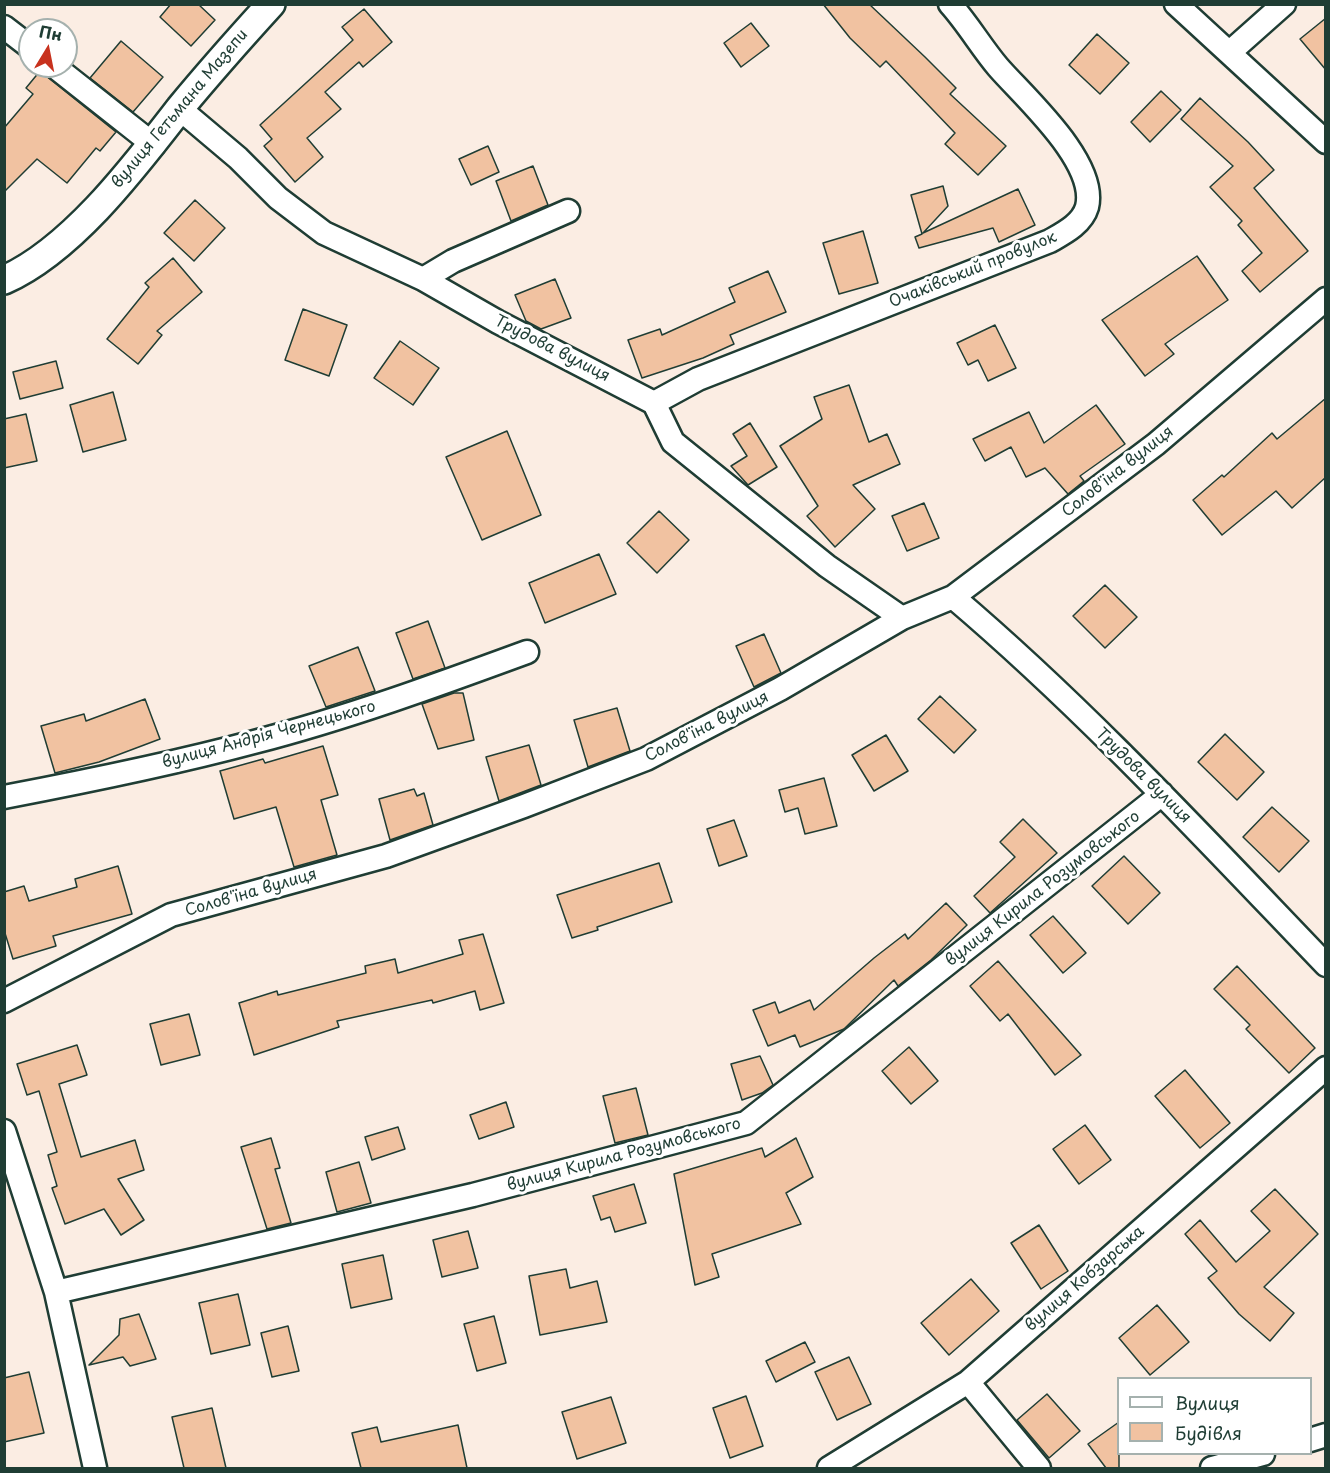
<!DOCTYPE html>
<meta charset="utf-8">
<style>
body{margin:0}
#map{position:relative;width:1330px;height:1473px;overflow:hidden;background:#fbede3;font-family:"Playpen Sans",sans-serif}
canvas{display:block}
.frame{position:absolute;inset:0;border:6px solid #1f3d34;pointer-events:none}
.legend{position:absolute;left:1117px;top:1377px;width:195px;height:78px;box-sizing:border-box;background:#fff;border:2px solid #a5b1ae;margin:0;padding:8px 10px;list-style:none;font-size:18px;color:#1f3d34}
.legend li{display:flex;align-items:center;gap:12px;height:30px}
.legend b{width:30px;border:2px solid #a5b1ae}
.north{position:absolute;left:18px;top:18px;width:60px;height:60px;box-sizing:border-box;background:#fff;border:2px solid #a5b1ae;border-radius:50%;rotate:10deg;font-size:16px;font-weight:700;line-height:24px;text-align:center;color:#1f3d34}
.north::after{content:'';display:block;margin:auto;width:21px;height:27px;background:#c8321e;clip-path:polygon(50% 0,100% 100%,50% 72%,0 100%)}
</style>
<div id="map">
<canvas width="1330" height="1473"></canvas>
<div class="frame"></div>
<ul class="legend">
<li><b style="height:8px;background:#fff"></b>Вулиця</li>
<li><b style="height:16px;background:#f1c2a1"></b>Будівля</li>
</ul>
<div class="north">Пн</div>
</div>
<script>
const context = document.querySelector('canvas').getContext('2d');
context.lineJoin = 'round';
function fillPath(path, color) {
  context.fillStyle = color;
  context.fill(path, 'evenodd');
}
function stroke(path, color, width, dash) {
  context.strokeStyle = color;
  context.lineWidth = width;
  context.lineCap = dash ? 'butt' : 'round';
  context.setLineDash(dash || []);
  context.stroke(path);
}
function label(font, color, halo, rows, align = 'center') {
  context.font = font + ' "Playpen Sans",sans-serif';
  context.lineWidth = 6;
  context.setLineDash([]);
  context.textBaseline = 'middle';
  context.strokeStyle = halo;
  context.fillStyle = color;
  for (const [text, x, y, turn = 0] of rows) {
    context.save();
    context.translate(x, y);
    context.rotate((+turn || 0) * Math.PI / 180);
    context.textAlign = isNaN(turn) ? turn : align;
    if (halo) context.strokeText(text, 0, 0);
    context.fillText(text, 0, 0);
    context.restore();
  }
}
const building = new Path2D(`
 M171,4H198L215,20L191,46L160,17Z
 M823,4H869L925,57L956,88L950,94L1006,146L978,175L945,144L955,133L886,61L880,67L850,38Z
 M364,9L392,42L363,67L359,62L325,92L341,109L307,138L323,157L295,182L264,146L272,139L260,125L353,40L342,27Z
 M1326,18V70L1300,39Z
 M751,23L769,46L741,67L724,43Z
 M1097,34L1129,63L1100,94L1069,65Z
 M121,41L163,77L133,112L90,78Z
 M40,71L116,132L100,151L96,148L67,183L37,159L4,192V128L33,94L26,88Z
 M1161,91L1181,110L1150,142L1131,122Z
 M1200,98L1248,142L1274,170L1254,188L1308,251L1260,292L1242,271L1262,253L1238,225L1242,221L1210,187L1233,166L1181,119Z
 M488,146L499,172L471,185L459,159Z
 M533,166L548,205L511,221L496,181Z
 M943,186L948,206L923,233L1018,189L1035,225L999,242L993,228L919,248L915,237L922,234L911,195Z
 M195,200L225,228L194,261L164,233Z
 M863,231L878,283L839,294L823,243Z
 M1197,256L1228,300L1165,344L1174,354L1145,376L1102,320Z
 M173,258L202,292L157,331L162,335L138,364L107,339L149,287L145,283Z
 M768,271L786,312L730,335L734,344L703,358L642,378L628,340L660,329L662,335L735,302L729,288Z
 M555,279L571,318L541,329L526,321L515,295Z
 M303,309L347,325L329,376L285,360Z
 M995,325L1016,368L988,381L978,360L968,365L957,343Z
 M400,341L439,368L413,405L374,378Z
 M56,361L63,388L20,399L13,372Z
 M849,385L869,442L887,434L900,464L853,485L875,509L835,547L807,516L818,506L780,446L822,419L814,397Z
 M113,392L126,440L83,452L70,405Z
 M1326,398V477L1292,508L1276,491L1222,535L1193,500L1222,475L1224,477L1272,433L1277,439Z
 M1096,405L1125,444L1080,476L1084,481L1068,494L1045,468L1026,477L1011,447L985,461L973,439L1029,412L1044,443Z
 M26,414L37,461L4,468V419Z
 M750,423L777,467L748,485L731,466L747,456L733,434Z
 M507,431L541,515L482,540L446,457Z
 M924,503L939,538L907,551L892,516Z
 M659,511L689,540L657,573L627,543Z
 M599,554L616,594L545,623L529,583Z
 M1105,585L1137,617L1105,648L1073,616Z
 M428,621L445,668L413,679L396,633Z
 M764,634L781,673L754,687L736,646Z
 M358,647L375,691L326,707L309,666Z
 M454,693H463L474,740L438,749L422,704Z
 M940,696L976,730L954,753L918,719Z
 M145,699L160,739L99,762L55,773L41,726L84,714L86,721Z
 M617,708L630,751L588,767L574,720Z
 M1225,734L1264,772L1237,800L1198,762Z
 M886,735L908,771L874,791L852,755Z
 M529,745L541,785L499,801L486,757Z
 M323,746L338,795L321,800L337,855L294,867L276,807L234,819L220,771L263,759L265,763Z
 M824,778L837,826L805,834L798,808L785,812L779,790Z
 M414,789L417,796L424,793L433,825L390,840L379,799Z
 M1272,807L1309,841L1279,872L1243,837Z
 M1023,819L1057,853L990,913L974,896L1015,857L1000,842Z
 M734,820L747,856L719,866L707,829Z
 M1124,856L1160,893L1128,924L1092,886Z
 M659,863L672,902L597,927L598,930L572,938L557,895Z
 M118,866L132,914L53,936L56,946L13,959L4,930V892L24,886L29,901L77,887L75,879Z
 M946,903L967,925L931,960L898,986L894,980L844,1029L800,1047L795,1035L768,1046L753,1010L775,1002L779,1013L810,1000L814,1010L874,958L905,934L908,939Z
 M1053,916L1086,953L1063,973L1030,935Z
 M483,934L504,1003L480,1010L475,991L433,1003L432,1000L337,1021L339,1027L254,1055L239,1003L277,991L278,995L366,973L365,966L395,959L398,973L463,954L459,940Z
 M998,961L1081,1055L1055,1075L1008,1014L1000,1021L970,986Z
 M1237,966L1315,1048L1289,1073L1246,1029L1250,1025L1214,989Z
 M189,1014L200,1055L161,1065L150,1024Z
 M77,1045L87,1075L59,1084L81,1157L135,1140L144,1170L118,1179L144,1220L121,1235L104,1209L65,1224L52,1188L57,1186L48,1155L57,1152L39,1091L27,1095L17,1064Z
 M909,1047L938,1081L911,1104L882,1071Z
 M760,1056L773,1085L762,1093L742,1100L731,1064Z
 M1185,1070L1230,1123L1200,1148L1155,1096Z
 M636,1088L648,1135L615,1143L603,1096Z
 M506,1102L514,1127L479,1139L470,1115Z
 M1085,1125L1111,1160L1079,1184L1053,1149Z
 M398,1127L405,1149L372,1160L365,1137Z
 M271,1138L280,1168L275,1169L291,1223L267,1229L241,1147Z
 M796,1138L813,1177L786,1193L801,1224L712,1254L719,1277L695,1285L674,1174L762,1148L765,1157Z
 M359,1162L371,1203L337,1212L326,1172Z
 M634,1184L646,1223L615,1232L610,1217L601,1220L593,1196Z
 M1275,1189L1318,1234L1264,1287L1294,1313L1270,1341L1239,1314L1208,1278L1217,1271L1185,1234L1200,1220L1236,1262L1270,1231L1251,1211Z
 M1039,1225L1068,1271L1041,1289L1011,1243Z
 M468,1231L478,1268L442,1277L433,1240Z
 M383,1255L392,1299L351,1308L342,1264Z
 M566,1269L570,1288L597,1281L607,1322L540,1335L529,1276Z
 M971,1279L999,1311L949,1355L921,1323Z
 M238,1294L250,1345L211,1354L199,1303Z
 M1157,1305L1189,1342L1150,1375L1119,1338Z
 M139,1314L156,1359L130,1366L123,1357L89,1365L119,1335L120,1319Z
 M494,1316L506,1363L477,1371L464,1324Z
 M288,1326L299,1371L272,1377L261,1333Z
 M805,1342L815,1362L776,1382L766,1361Z
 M849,1357L871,1404L837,1420L815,1372Z
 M29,1372L44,1433L4,1442V1378Z
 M1047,1394L1080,1431L1049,1458L1017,1420Z
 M746,1396L763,1446L730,1458L713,1408Z
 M611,1397L626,1443L577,1459L562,1412Z
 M212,1408L226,1468H184L172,1417Z
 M1119,1422V1468H1106L1088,1444Z
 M458,1425L467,1468H361L352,1433L377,1427L381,1442Z`);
fillPath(building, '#f1c2a1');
stroke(building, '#1f3d34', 1.5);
const minor = new Path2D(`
 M1176,4L1326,142
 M4,27L30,47
 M1230,52L1284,4
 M54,66L154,145
 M180,109L238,158L278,198L324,233L423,279L498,322L654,403L673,442L827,566L902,618
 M423,279L453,261L568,211
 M654,403L698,379L1050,241C1064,233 1082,224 1087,207C1098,162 1024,97 998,67C981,47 968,24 950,4
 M953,597C1086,710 1205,839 1326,965
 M4,797C88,781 172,764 254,742C347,718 437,685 527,652
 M4,1001L171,915L386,856L524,806L646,759L780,689L902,618L953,597L1156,444L1326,299
 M4,1131L56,1292L95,1468
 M56,1292L473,1195L746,1123L1162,794
 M968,1382L1039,1468
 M1310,1440L1326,1435
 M829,1468L968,1382L1326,1068
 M1212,1468L1263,1454`);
const tertiary = new Path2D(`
 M4,280C72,250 135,166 180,108C209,73 240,38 271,4`);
stroke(minor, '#1f3d34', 27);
stroke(tertiary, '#1f3d34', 32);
stroke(minor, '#fff', 22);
stroke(tertiary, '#fff', 27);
label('16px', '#1f3d34', '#fff', [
 ["вулиця Гетьмана Мазепи",180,109,-50],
 ["Очаківський провулок",973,270,-22],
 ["Трудова вулиця",552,349,27],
 ["Солов'їна вулиця",1118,472,-38],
 ["Солов'їна вулиця",707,727,-27],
 ["вулиця Андрія Чернецького",269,735,-15],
 ["Трудова вулиця",1143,776,45],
 ["вулиця Кирила Розумовського",1043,889,-38],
 ["Солов'їна вулиця",251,893,-16],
 ["вулиця Кирила Розумовського",624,1155,-15],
 ["вулиця Кобзарська",1085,1279,-41]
]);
</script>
